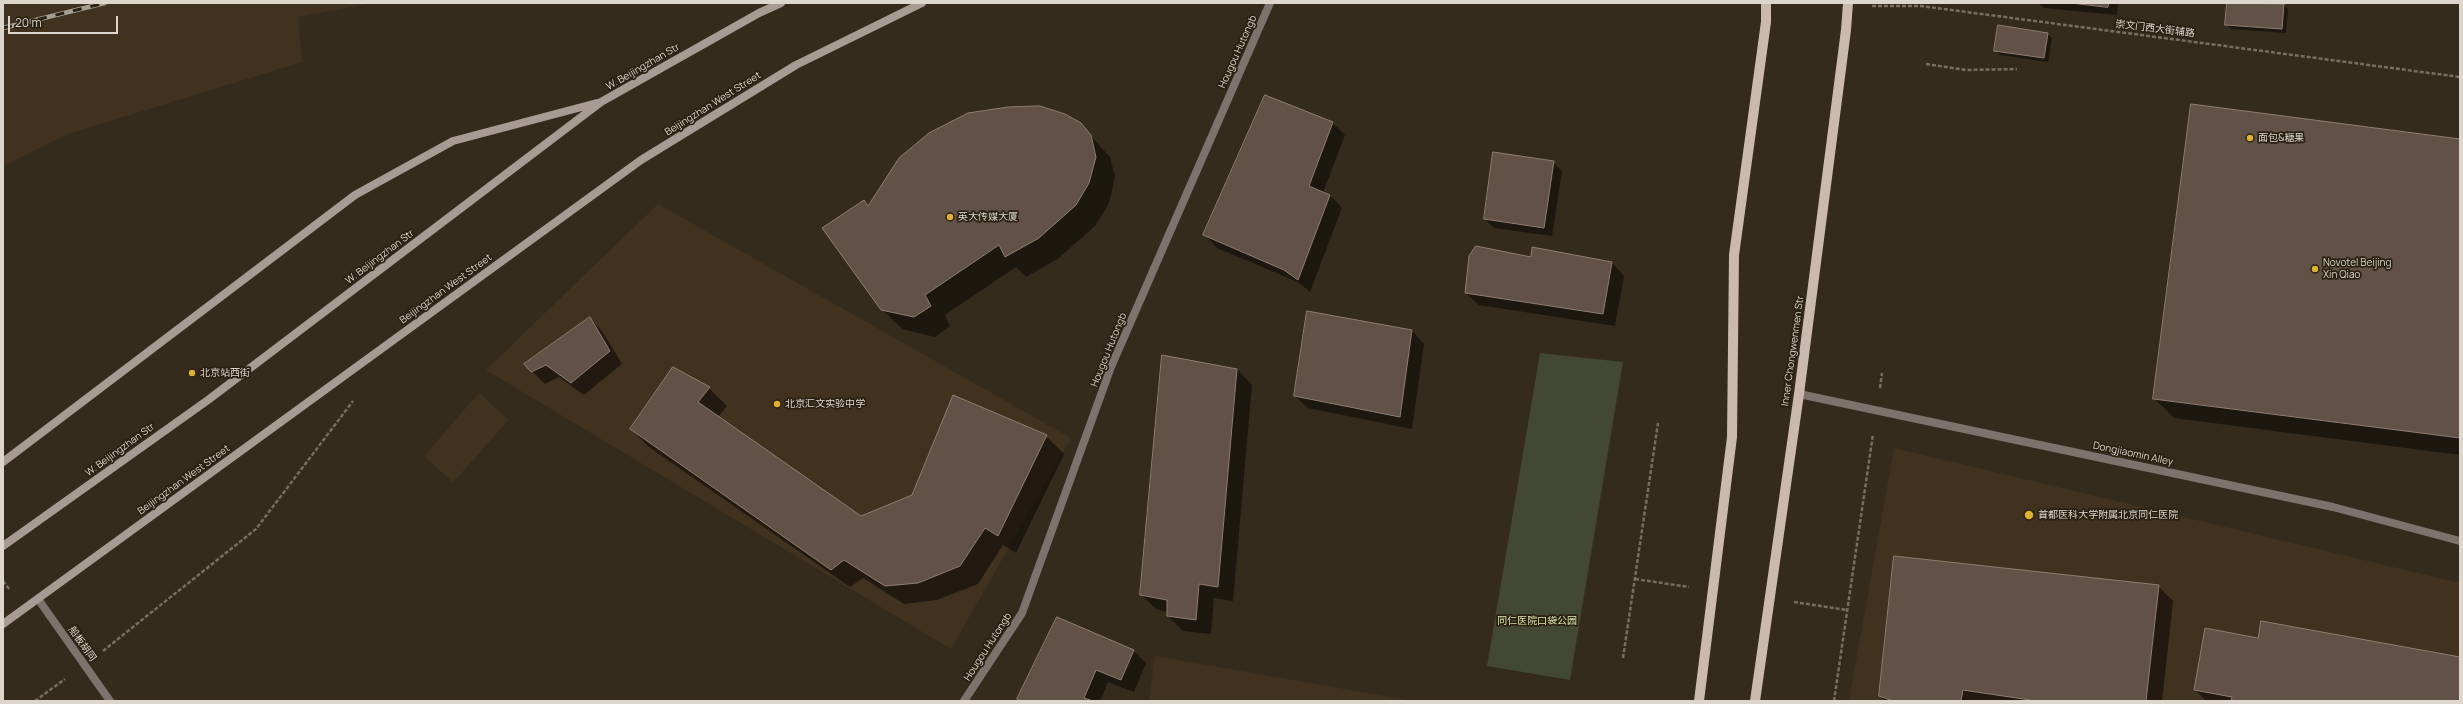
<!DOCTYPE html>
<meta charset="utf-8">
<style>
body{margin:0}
#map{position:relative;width:2463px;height:704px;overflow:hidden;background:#352b1d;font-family:Manrope,sans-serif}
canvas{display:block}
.frame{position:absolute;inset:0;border:4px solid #dcd6cd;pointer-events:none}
.scale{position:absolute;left:8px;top:16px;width:110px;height:18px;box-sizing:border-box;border:2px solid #dcd6cd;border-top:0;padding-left:5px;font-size:12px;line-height:14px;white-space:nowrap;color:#dcd6cd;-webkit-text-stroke:3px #2b2113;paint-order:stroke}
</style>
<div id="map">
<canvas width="2463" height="704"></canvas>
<div class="frame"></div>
<div class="scale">20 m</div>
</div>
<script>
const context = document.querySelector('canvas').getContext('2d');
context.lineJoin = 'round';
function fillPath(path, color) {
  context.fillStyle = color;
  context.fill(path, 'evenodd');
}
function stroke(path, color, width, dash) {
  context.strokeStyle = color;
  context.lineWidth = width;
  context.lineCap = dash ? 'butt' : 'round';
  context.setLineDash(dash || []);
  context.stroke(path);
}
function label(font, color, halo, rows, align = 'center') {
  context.font = font + ' Manrope,"Noto Sans SC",sans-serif';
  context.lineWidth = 3.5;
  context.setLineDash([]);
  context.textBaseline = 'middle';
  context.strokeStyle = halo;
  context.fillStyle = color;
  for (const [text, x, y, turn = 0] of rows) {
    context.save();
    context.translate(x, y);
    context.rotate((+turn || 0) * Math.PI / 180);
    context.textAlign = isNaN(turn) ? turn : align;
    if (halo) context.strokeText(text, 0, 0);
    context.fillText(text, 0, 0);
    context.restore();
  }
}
fillPath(new Path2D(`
 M3,3H372L298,17L302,62L68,134L3,166Z
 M658,204L1071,438L951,649L486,370Z
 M479,393L509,420L453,482L424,456Z
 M1894,448L2460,583V701H1849Z
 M1155,656L1413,701H1149Z`), '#40321e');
fillPath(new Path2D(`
 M1540,353L1623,362L1570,680L1487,666Z`), '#424831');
fillPath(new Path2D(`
 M2039,3H2118L2117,15L2044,8Z
 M2228,3L2284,5L2288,9L2286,33L2231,29L2226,24Z
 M2047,34L2052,38L2048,62L2000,55L1995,50Z
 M1333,123L1345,135L1323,193L1330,195L1342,208L1310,292L1298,282L1217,248L1205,235Z
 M1080,124L1110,157L1115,177L1109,203L1096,225L1059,258L1026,277L1016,267L945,315L950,326L935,337L902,329L882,309L864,201L870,206Z
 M2460,140V455L2174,418L2154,398Z
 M1553,162L1562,171L1552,236L1494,228L1485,219Z
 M1532,258L1612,263L1624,276L1615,326L1479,305L1466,293Z
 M590,318L602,331L622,364L584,395L559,377L545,384L525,364Z
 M1412,331L1424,344L1412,429L1308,408L1295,396Z
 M1237,369L1252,385L1233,601L1214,598L1211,634L1183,631L1168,616V612L1156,609L1141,594Z
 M709,388L727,406L718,417L861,517L1046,436L1064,454L1016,553L1003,545L978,584L937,600L904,604L863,578L850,587L649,447L631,429Z
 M2158,586L2173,601L2162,701H1885L1880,696Z
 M2259,639L2460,658V701H2206L2195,690Z
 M1133,650L1146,663L1134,692L1108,682L1100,701H1021L1018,699Z`), '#0007');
const building = new Path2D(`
 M2071,3H2109L2108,7Z
 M2227,3L2284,4L2282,29L2225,25Z
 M1998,25L2048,33L2044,58L1994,51Z
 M1265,95L1333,122L1309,186L1330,195L1298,280L1284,270L1203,235Z
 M2191,104L2460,139V438L2153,399Z
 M1040,106L1065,114L1081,123L1091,135L1096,157L1089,183L1076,205L1039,238L1005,257L999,245L925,295L931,306L914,317L881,310L822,228L864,200L868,206L899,158L929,133L968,113L1008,107Z
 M1493,152L1554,161L1544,228L1484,219Z
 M1476,246L1531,257L1532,247L1612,262L1603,314L1465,293L1469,256Z
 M1307,311L1412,330L1400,417L1294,396Z
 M590,317L610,351L571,383L546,365L531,372L524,364Z
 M1162,355L1237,369L1218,587L1199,584L1196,620L1167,616V600L1140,595Z
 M673,367L710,387L698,402L861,516L912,495L953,395L1047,435L998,536L985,528L960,566L918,583L885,586L844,560L831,570L630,429Z
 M1894,556L2159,585L2146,701H2037L1963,690L1961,701H1893L1879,696Z
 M1057,617L1134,650L1121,680L1096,670L1084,698L1093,701H1021L1017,699Z
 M2261,621L2460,657V701H2231L2232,697L2194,690L2205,628L2258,638Z`);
fillPath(building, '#615146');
stroke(building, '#8f7d71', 1);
stroke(new Path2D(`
 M1872,6H1921L2460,77
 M1926,64L1966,70L2017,69
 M1880,388L1882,373
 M1635,579L1689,587
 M3,581L10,590
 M1794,602L1847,610
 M103,651L256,529L353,401
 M1623,658L1658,423
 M35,701L65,679
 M1834,701L1873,434`), '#766e62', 2.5, [4, 2]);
stroke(new Path2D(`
 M1799,394L2333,507L2460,541
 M38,599L110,701
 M964,701L1022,613L1111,367L1270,3`), '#7c736f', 8);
stroke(new Path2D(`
 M3,462L355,195L453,141L597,103
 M3,546L208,400L601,102L759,13L781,3
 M3,624L641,160L796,65L922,3`), '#a89b94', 8);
stroke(new Path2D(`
 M1699,701L1732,437L1734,255L1766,22V3
 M1755,701L1799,394L1846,30L1848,3`), '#cbb9b0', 10);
const rail = new Path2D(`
 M3,28L105,3`);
stroke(rail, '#a59e93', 4.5);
stroke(rail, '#2b2113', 3, [9]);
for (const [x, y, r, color] of [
 [2250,138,4,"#deb133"],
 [950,217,4,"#deb133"],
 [2315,269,4,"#deb133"],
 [192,373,4,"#deb133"],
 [777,404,4,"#deb133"],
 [2029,515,5,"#deb133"]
]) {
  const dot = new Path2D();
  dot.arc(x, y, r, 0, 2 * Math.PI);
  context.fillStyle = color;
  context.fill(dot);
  stroke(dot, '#2b2113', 1.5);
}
label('10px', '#dcd6cd', '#2b2113', [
 ["崇文门西大街辅路",2155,29,7],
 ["Hougou Hutongb",1238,52,-66],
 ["W. Beijingzhan Str",643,67,-30],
 ["Beijingzhan West Street",713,104,-32],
 ["W. Beijingzhan Str",380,257,-37],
 ["Beijingzhan West Street",446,289,-36],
 ["Hougou Hutongb",1109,350,-68],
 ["Inner Chongwenmen Str",1793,351,-82],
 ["W. Beijingzhan Str",120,450,-36],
 ["Dongjiaomin Alley",2133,454,12],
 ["Beijingzhan West Street",184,480,-36],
 ["船板胡同",82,644,55],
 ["Hougou Hutongb",988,647,-57]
]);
label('10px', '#dcd6cd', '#2b2113', [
 ["面包&糖果",2258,138],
 ["英大传媒大厦",958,217],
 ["Novotel Beijing",2323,263],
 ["Xin Qiao",2323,275],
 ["北京站西街",200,373],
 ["北京汇文实验中学",785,404],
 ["首都医科大学附属北京同仁医院",2038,515]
], 'left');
label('10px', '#d7e7a9', '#2b2113', [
 ["同仁医院口袋公园",1537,621]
]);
</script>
